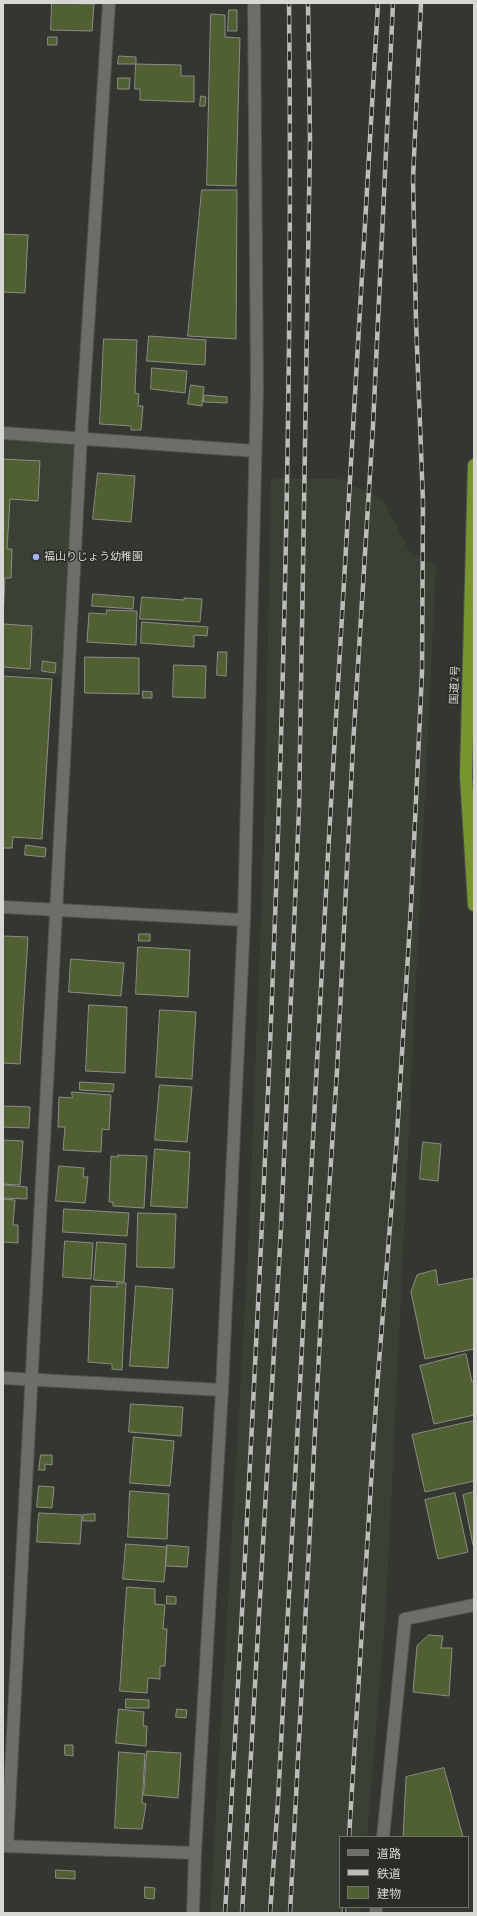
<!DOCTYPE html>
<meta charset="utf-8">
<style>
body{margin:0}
#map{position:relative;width:477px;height:1916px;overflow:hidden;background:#343630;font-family:"PT Sans","Noto Sans JP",sans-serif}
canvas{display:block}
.frame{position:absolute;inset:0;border:4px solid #d7d8d4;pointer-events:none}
.legend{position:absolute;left:339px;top:1836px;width:130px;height:72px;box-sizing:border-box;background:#2a2c26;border:1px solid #6f716c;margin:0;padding:5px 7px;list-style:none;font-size:12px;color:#d7d8d4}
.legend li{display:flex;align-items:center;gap:8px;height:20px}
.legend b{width:20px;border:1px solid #6f716c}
</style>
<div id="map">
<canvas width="477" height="1916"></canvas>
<div class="frame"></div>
<ul class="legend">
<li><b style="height:5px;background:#6c6f68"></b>道路</li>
<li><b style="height:5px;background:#bcbdb9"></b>鉄道</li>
<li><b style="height:11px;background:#506033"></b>建物</li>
</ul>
</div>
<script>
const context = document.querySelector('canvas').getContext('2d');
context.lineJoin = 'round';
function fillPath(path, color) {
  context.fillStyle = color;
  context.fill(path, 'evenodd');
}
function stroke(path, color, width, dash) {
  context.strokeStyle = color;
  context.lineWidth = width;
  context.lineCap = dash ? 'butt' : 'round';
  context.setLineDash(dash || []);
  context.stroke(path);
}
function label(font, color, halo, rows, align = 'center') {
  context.font = font + ' "PT Sans","Noto Sans JP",sans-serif';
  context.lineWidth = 3;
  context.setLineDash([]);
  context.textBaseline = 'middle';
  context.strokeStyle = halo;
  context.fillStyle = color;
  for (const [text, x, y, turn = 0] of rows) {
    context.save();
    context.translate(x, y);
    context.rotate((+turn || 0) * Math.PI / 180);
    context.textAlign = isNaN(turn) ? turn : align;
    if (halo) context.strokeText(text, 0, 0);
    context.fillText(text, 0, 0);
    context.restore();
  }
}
fillPath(new Path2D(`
 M3,437L74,441L63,677L3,672Z
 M271,478L341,479L383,500L410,552L436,564L386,1610L367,1837H340V1907H361V1913H210L248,1254L264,839Z`), '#3b4034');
const building = new Path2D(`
 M52,3L94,4L92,31L51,30Z
 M229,10H237V31H228Z
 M211,14L225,15V37L240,38L236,186L207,185Z
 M48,37H57V45H48Z
 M119,56L136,57V64H118Z
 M136,64L181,65V76H194V102L140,100V89H135Z
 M118,78H130L129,89H118Z
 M201,96L206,97L205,106H200Z
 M202,190H237L236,339L188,336Z
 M3,234L28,235L25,293L3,292Z
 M149,336L206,340L205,365L147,361Z
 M104,339L137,340L135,393L139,394L138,406H143L141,430H131V426L100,424Z
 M152,368L187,371L185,393L151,389Z
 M191,385L204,387L202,406L188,404Z
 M204,395L227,397V403L204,402Z
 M3,459L40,461L38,501L10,499L7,549H12L11,578H5L3,619Z
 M98,473L135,476L131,522L93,519Z
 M93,594L134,597L133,609L92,606Z
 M142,597L184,600V598L202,599L200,622L140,619Z
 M107,610L137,611L136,645L87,642L89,613L106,614Z
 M142,622L208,627L207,636L194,635V647L141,643Z
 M3,624L32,626L30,669L3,667Z
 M218,652H227L226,676L217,675Z
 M85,657L139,658V694L85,693Z
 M43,661L56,663L55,673L42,671Z
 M174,665L206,666L205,698L173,697Z
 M3,676L52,679L42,839L13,837L12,848H3Z
 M143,691L152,692V698H143Z
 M26,845L46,848L45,857L25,855Z
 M139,934H150V941H139Z
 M3,936L28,937L20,1064L3,1063Z
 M138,947L190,950L188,997L136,994Z
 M71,959L124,963L121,996L69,992Z
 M89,1005L127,1007L125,1073L86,1071Z
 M160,1010L196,1012L192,1079L156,1077Z
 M80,1082L114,1084L113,1092L80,1090Z
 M160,1085L192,1087L187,1142L155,1140Z
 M72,1092L111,1095L109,1130L102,1129L101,1152L63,1150L65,1127H58L59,1097L72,1098Z
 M4,1106L30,1107L29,1128L3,1127Z
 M3,1140L23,1141L20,1185L3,1184Z
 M423,1142L441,1144L438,1181L420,1179Z
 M155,1149L190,1152L187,1208L151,1206Z
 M118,1155L147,1156L144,1208L113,1206V1202H109L111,1156L118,1157Z
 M59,1166L84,1168L83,1177H88L85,1203L56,1201Z
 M3,1185L27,1187V1199L3,1198Z
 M3,1199L15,1200L13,1225H18V1243L3,1242Z
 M64,1209L129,1213L127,1236L63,1232Z
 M138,1213L176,1214L174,1268L137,1267Z
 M65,1241L93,1243L91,1279L63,1277Z
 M97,1242L126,1244L124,1282L94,1280Z
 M436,1270L438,1285L474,1278V1349L425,1359L411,1292L417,1275Z
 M117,1283H126L122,1370L112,1369V1364L88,1362L91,1286L117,1287Z
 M136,1286L173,1289L168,1368L130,1366Z
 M466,1354L472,1382H474V1415L434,1424L420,1366Z
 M131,1404L183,1407L181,1436L129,1432Z
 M474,1421V1481L425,1492L412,1435Z
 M134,1437L174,1441L170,1486L130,1483Z
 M41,1455H52V1465L45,1464V1470H39Z
 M39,1486L54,1487L52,1508L37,1507Z
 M130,1491L169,1494L167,1539L128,1537Z
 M474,1492V1545H473L463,1495Z
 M455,1493L468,1552L438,1559L425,1500Z
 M39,1513L82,1515L80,1544L37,1542Z
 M95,1514V1521H83V1515Z
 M126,1544L167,1547L164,1582L123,1579Z
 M167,1545L189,1547L187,1567L166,1566Z
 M127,1587L155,1589V1604L165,1605L163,1629H167L165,1666H160V1679L148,1678L147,1693L120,1691Z
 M167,1596L176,1597V1604H167Z
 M429,1635L443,1636L441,1648H452L449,1696L413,1692L417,1646Z
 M126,1699L149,1700V1708H126Z
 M119,1709L144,1712L143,1726H147L146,1746L116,1743Z
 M177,1709L187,1710L186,1718L176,1717Z
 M65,1745H73V1756L65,1755Z
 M147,1751L181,1753L178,1798L144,1795Z
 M119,1752L145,1754L142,1803L146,1804L142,1829L115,1828Z
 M444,1768L463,1837H403L406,1777Z
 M56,1870L75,1871V1879L56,1878Z
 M145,1887L155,1888L154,1899L145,1898Z`);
fillPath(building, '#506033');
stroke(building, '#8b8d86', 1);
const minor = new Path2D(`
 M3,433L255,451
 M3,907L244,920
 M3,1378L222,1390
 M383,1837L405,1619L474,1605
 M3,1846L195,1853
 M7,1846L81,437L109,3
 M193,1913L195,1853L222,1390L244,920L257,389L254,3
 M376,1913V1907`);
const highway = new Path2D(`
 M474,465L466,776L474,905`);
stroke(minor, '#50514d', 14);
stroke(highway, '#50514d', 14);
stroke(minor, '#6c6f68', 12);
stroke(highway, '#77962e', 12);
const rail = new Path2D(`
 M349,1837L377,1387L396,1151L411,906L422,672L423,502L416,321L413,179L421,3
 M225,1913C262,1277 296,640 289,3
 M242,1913L281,1228L299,810L310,140L308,3
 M270,1913L278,1801L328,854L378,3
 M290,1913L322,1296L337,1071L353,745L373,426L393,3
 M344,1913V1907`);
stroke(rail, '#bcbdb9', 4.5);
stroke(rail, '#2a2c26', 3, [9]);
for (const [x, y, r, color] of [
 [36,557,4,"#a3b2fd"]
]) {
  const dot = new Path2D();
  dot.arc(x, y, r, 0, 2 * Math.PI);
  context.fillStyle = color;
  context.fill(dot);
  stroke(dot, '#2a2c26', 1.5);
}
label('11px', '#d7d8d4', '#2a2c26', [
 ["福山りじょう幼稚園",44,557]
], 'left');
label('11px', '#d7d8d4', '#2a2c26', [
 ["国道2号",455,685,-88]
]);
</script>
